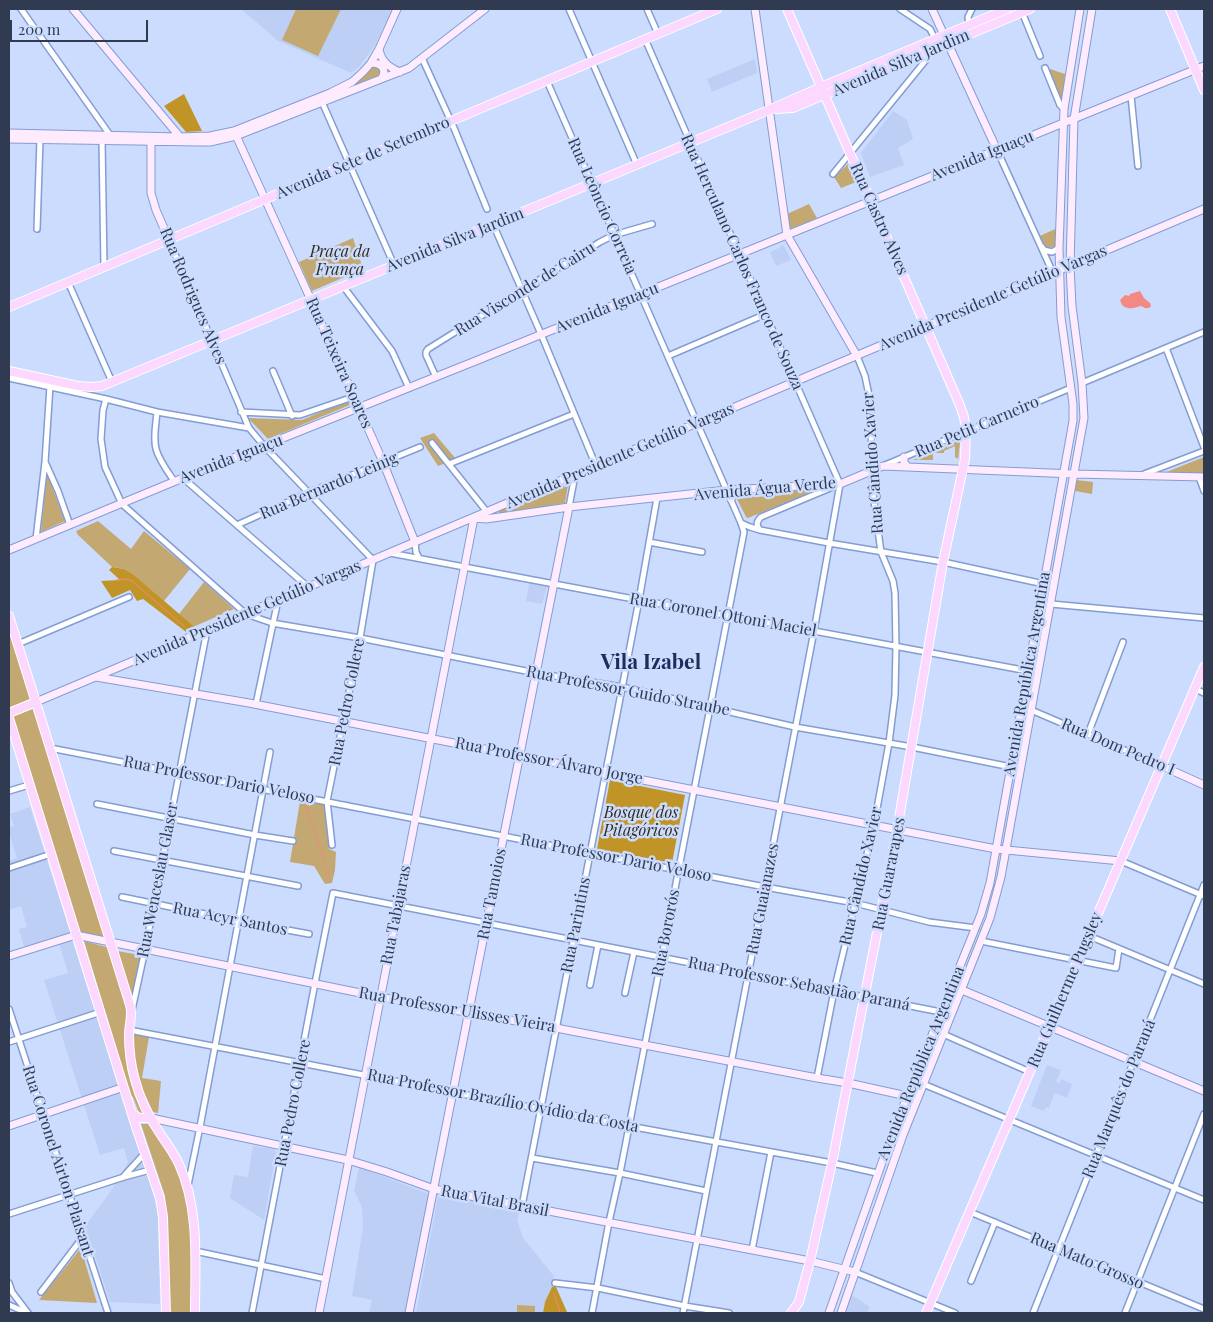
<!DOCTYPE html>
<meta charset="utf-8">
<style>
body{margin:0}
#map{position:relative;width:1213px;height:1322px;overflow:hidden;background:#ccdcff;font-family:"Playfair Display",serif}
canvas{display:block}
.frame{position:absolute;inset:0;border:10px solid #303b52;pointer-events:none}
.scale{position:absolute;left:10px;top:20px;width:138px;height:22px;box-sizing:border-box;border:2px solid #303b52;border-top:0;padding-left:6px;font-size:15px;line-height:18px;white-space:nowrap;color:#303b52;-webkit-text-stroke:4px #ccdcff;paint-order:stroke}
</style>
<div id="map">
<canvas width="1213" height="1322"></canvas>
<div class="frame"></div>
<div class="scale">200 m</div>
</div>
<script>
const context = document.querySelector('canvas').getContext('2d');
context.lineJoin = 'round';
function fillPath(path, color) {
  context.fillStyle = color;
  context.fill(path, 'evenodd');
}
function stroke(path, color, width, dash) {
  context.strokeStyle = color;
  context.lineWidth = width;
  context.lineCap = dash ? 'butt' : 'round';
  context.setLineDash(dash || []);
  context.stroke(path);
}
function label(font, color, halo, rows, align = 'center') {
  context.font = font + ' "Playfair Display",serif';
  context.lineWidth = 5;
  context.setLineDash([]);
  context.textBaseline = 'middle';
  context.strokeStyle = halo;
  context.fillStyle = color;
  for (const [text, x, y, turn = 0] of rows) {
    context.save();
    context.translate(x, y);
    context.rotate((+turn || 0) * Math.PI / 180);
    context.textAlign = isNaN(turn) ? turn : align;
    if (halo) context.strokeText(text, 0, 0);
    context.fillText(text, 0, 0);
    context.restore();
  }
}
fillPath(new Path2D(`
 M243,9H393L375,45L359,67L351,73L278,41L242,10Z
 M755,59L757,73L712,92L707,79Z
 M893,111L907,120L913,139L898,148L904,165L870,177L861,153Z
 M781,245L784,246L791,260L776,266L770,252L779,248Z
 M530,580L548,583L542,604L526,601Z
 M30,807L140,1150L158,1211L160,1304L110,1302L85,1226L113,1188L128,1162L124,1148L100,1155L44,980L68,973L58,940L25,950L19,929L27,927L21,906L9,910V861L17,858L9,832V828L14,826L10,814Z
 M1047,1065L1061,1070L1056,1082L1060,1083L1061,1079L1072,1084L1067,1098L1055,1093L1049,1108L1046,1107L1044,1111L1031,1106Z
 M253,1146L273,1149L276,1152L264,1220L230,1198L234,1175L248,1177Z
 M359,1167L429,1194L405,1313H369L372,1300L352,1296L363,1227L362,1207L354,1191Z
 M439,1191L521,1207L517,1220L523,1238L553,1275L556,1287L567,1312L569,1313H416Z
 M849,1293L870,1307L867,1313H843Z`), '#bdcff5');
fillPath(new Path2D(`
 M296,9H341L318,56L282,40Z
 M373,65H379L381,73L379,75L348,88L365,74Z
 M1047,68L1065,74L1062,102Z
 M848,164L856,182L841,188L834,177Z
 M809,204L817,218L790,229L787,214Z
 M1055,229V246L1049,248H1046L1040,236Z
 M353,238L363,269L312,291L299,262Z
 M349,400L352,404L268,439L248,418L302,420Z
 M434,433L456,459L438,466L420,438Z
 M957,441L960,443L958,459L955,457V446L944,451V453H933V460H913Z
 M1204,457V473H1164Z
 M47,474L65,521L41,532Z
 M1076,480L1093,482L1092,494L1075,491Z
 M564,481L567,482L568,485L565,503L501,514L499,513V511Z
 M817,490L748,518L746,517L736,497L737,494L739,493Z
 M98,521L131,549L144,531L190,569L164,601L133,574L124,569L112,567L78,535L76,531Z
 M204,582L234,609L193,627L179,614Z
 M9,620L110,941L79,931L9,710Z
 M300,801L327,805L329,849L336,852L335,870L332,883L325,884L314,866L290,862Z
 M84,941L110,948L129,1012L127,1036L146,1115H140L133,1097L130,1094Z
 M117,951L140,955L132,1000Z
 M132,1034L149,1037L142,1078L161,1081L158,1113L153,1112L141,1087L136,1069Z
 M141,1124H151L182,1175L188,1201L193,1255V1313H167L165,1196Z
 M81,1248L97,1303L39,1300Z
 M517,1305L535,1306V1313H517Z`), '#c3a871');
fillPath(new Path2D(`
 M184,94L202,131L186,132L164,106Z
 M112,567L124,569L133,574L199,631L190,635L143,599L137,601L130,590L112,598L101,581L120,580L109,570Z
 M610,780L685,795L672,863L597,849Z
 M552,1287H556L567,1312L569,1313H543L545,1302Z`), '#c09426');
fillPath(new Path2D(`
 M1140,291L1144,298L1150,303L1151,306L1149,308H1145L1141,306C1134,308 1128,310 1122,305L1120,300L1125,295L1129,296L1130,294Z`), '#f38982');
stroke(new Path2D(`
 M116,580L127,579L132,581L185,627
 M306,805L327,872L331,880
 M554,1293C555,1300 559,1306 560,1313`), '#f38982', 1);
const street = new Path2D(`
 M21,9L110,135
 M569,9L637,165
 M647,9L658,34
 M900,9L930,29L935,39
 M1022,12L1040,56
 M969,25L968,17L972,9
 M645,39L840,484
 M422,58L454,128L487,209
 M1045,68L1060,105L1064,109
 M547,81L741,523L744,532L620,1173L609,1222L592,1313
 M1131,96L1138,166
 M322,102L394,265
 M102,140L104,267
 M997,150L1053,273
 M833,174L926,60V52
 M493,224L541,334L596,466
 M37,229L40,139
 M169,240L249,428L264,446L373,560L360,638L327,801L332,845
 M1042,247L1044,250L1052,252L1059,248
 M68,282L112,382
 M343,286L392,351L409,388
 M1166,348L1204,447
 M668,356L766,314
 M273,371L292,416
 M436,377L426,355V352L428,349L600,242L614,235L652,224
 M9,378L106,399L157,412L249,428
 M1082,383L1204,332
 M50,386L45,462L58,491L70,525
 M106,399L103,410L101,439L105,467L122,504L246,614L272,623L360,638L536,673L622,687L795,727L912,747L1011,767
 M157,412C156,424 153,437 156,449C159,460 168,472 174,481
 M241,412L300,415L353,397
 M432,443L487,512
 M449,464L574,414
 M885,465L1071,388
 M1144,474L1204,451
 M1199,477L1204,491
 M183,478L308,587
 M569,507L575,475
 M741,523L750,527L760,530L829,543L943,562L1044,584
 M237,525L308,493L420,447
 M760,530C756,525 756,522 761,517L835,486
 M36,539L45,462
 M415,542L416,552L419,558
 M649,542L702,552
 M390,553L639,600L814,631L1028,671
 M1051,604L1204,618
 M18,644L129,597
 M1195,689L1204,693
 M256,704L278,600
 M1031,710L1162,766
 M1088,734L1123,642
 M50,748L765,887L855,903L929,922L976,928
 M9,791L29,785
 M97,804L255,835L293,841
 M114,851L298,886
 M1121,861L1204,896
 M9,868L51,854
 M122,897L239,921L309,934
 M1089,936L1204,984
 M981,941L1116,968L1119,949
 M590,985L598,945
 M625,993L634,952
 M9,1009L108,1313
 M132,1010L145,950L207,630
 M129,1030L629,1126L832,1163L877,1173
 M943,1034L1030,1072
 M9,1042L101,1012
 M817,1078L834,991L874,825L889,743L895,695L896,647L895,593L893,581L881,552L873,494L870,400L865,376L857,356
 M923,1084L1204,1200
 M532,1158L620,1173L706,1191
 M124,1176L145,1153
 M188,1185L200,1127L270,752
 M522,1206L639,600L657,498
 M970,1212L1204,1309
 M9,1214L124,1177L150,1170
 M752,1250L771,1152
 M195,1251L326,1279
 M855,1272L955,1313
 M971,1281L995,1222
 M9,1283L12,1292L28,1313
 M555,1283L598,1288L685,1306L729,1313
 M41,1292L83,1237
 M9,1305L27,1313
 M252,1313L315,983L333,893L941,1012
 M683,1313L765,887L814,631L840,484
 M1033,1313L1204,885
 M1125,1313L1204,1114`);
const secondary = new Path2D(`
 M73,9L180,137
 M755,9L787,235L857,356
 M932,9L997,150
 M379,49C381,61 388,67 400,72
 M371,63C381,63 387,69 382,78
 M234,131L311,300L383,462L415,542
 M9,133L179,137L210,136L234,131L330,93L352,82L363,72L371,63L379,49L397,9
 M9,139L199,142H210L236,136L409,68L485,9
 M151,139V193L156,210L169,240
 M904,457V463L908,467
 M731,499L734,493L740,490
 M9,550L178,480L483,358L1204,66
 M96,677L249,703L996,849L1121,861
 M36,702L1204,209
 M1162,766L1204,785
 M9,956L76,935L380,997L556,1028L817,1078L848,1083L907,1096L909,1094
 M962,990L1204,1091
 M151,1118L348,1160L387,1172L434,1189L810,1261L855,1272
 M9,1126L124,1087
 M319,1313L474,518L486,519L569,507L727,490L840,484L883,466L1074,474L1204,477
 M409,1313L569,507
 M829,1313L892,1134L981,914L990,883L1073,421V404L1061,317L1059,248L1064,109L1080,9
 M841,1313L903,1135L990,918L1001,877L1084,418L1082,383L1072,306L1070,266L1074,119L1092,9`);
const primary = new Path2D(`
 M787,9L959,403L964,417L966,431L965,459L943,562L897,830L832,1163L810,1261L799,1302L791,1313
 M1170,9L1204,90
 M776,109L793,108L1030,9
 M9,307L717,9
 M9,371L78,386L91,387L102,386L769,110L821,87L1007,9
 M9,616L130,1005C133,1015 129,1025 129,1035C129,1050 131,1066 135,1080C140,1099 150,1119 161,1135C167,1144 174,1153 179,1164C200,1210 195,1263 195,1313
 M9,713L36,702
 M9,718L136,1127L160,1198L163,1217L166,1313
 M133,1114L140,1118H151
 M926,1313L1204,667`);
stroke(street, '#839dd3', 8);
stroke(secondary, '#839dd3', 9);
stroke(primary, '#fff', 10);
stroke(street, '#fff', 5);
stroke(secondary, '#feebfe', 7);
stroke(primary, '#fcd7fe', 8);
label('16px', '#303b52', '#ccdcff', [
 ["Avenida Silva Jardim",901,63,-23],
 ["Avenida Iguaçu",982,156,-22],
 ["Avenida Sete de Setembro",363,158,-23],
 ["Rua Leôncio Correia",602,206,66],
 ["Rua Castro Alves",879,219,66],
 ["Avenida Silva Jardim",455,240,-22],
 ["Rua Herculano Carlos Franco de Souza",742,262,66],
 ["Rua Visconde de Cairu",525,289,-32],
 ["Rua Rodrigues Alves",193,296,67],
 ["Avenida Presidente Getúlio Vargas",993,298,-23],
 ["Avenida Iguaçu",607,308,-22],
 ["Rua Teixeira Soares",339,363,66],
 ["Rua Petit Carneiro",977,427,-23],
 ["Avenida Presidente Getúlio Vargas",620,456,-23],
 ["Avenida Iguaçu",231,459,-21],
 ["Rua Cândido Xavier",873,463,-94],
 ["Rua Bernardo Leinig",329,486,-23],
 ["Avenida Água Verde",765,489,-5],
 ["Avenida Presidente Getúlio Vargas",247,613,-23],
 ["Rua Coronel Ottoni Maciel",723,615,10],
 ["Avenida República Argentina",1027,674,-80],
 ["Rua Professor Guido Straube",628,691,11],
 ["Rua Pedro Collere",347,702,-79],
 ["Rua Dom Pedro I",1118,747,23],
 ["Rua Professor Álvaro Jorge",549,761,11],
 ["Rua Professor Dario Veloso",219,780,11],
 ["Rua Professor Dario Veloso",616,858,11],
 ["Rua Guararapes",889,874,-79],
 ["Rua Cândido Xavier",861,876,-77],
 ["Rua Wenceslau Glaser",158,880,-79],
 ["Rua Tamoios",492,894,-79],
 ["Rua Guaianazes",763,899,-79],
 ["Rua Tabajaras",396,915,-79],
 ["Rua Acyr Santos",230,919,11],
 ["Rua Parintins",576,925,-79],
 ["Rua Bororós",666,933,-79],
 ["Rua Professor Sebastião Paraná",799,984,11],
 ["Rua Guilherme Pugsley",1065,990,-67],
 ["Rua Professor Ulisses Vieira",457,1010,10],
 ["Avenida República Argentina",921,1063,-68],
 ["Rua Marquês do Paraná",1119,1099,-68],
 ["Rua Professor Brazílio Ovídio da Costa",503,1101,11],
 ["Rua Pedro Collere",293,1103,-79],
 ["Rua Coronel Airton Plaisant",58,1161,72],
 ["Rua Vital Brasil",495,1201,11],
 ["Rua Mato Grosso",1087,1261,23]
]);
label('italic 16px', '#332b19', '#ccdcff', [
 ["Praça da",340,252],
 ["França",340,270],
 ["Bosque dos",641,813],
 ["Pitagóricos",641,831]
]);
label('bold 21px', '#1a2d5b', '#ccdcff', [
 ["Vila Izabel",651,662]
]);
</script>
